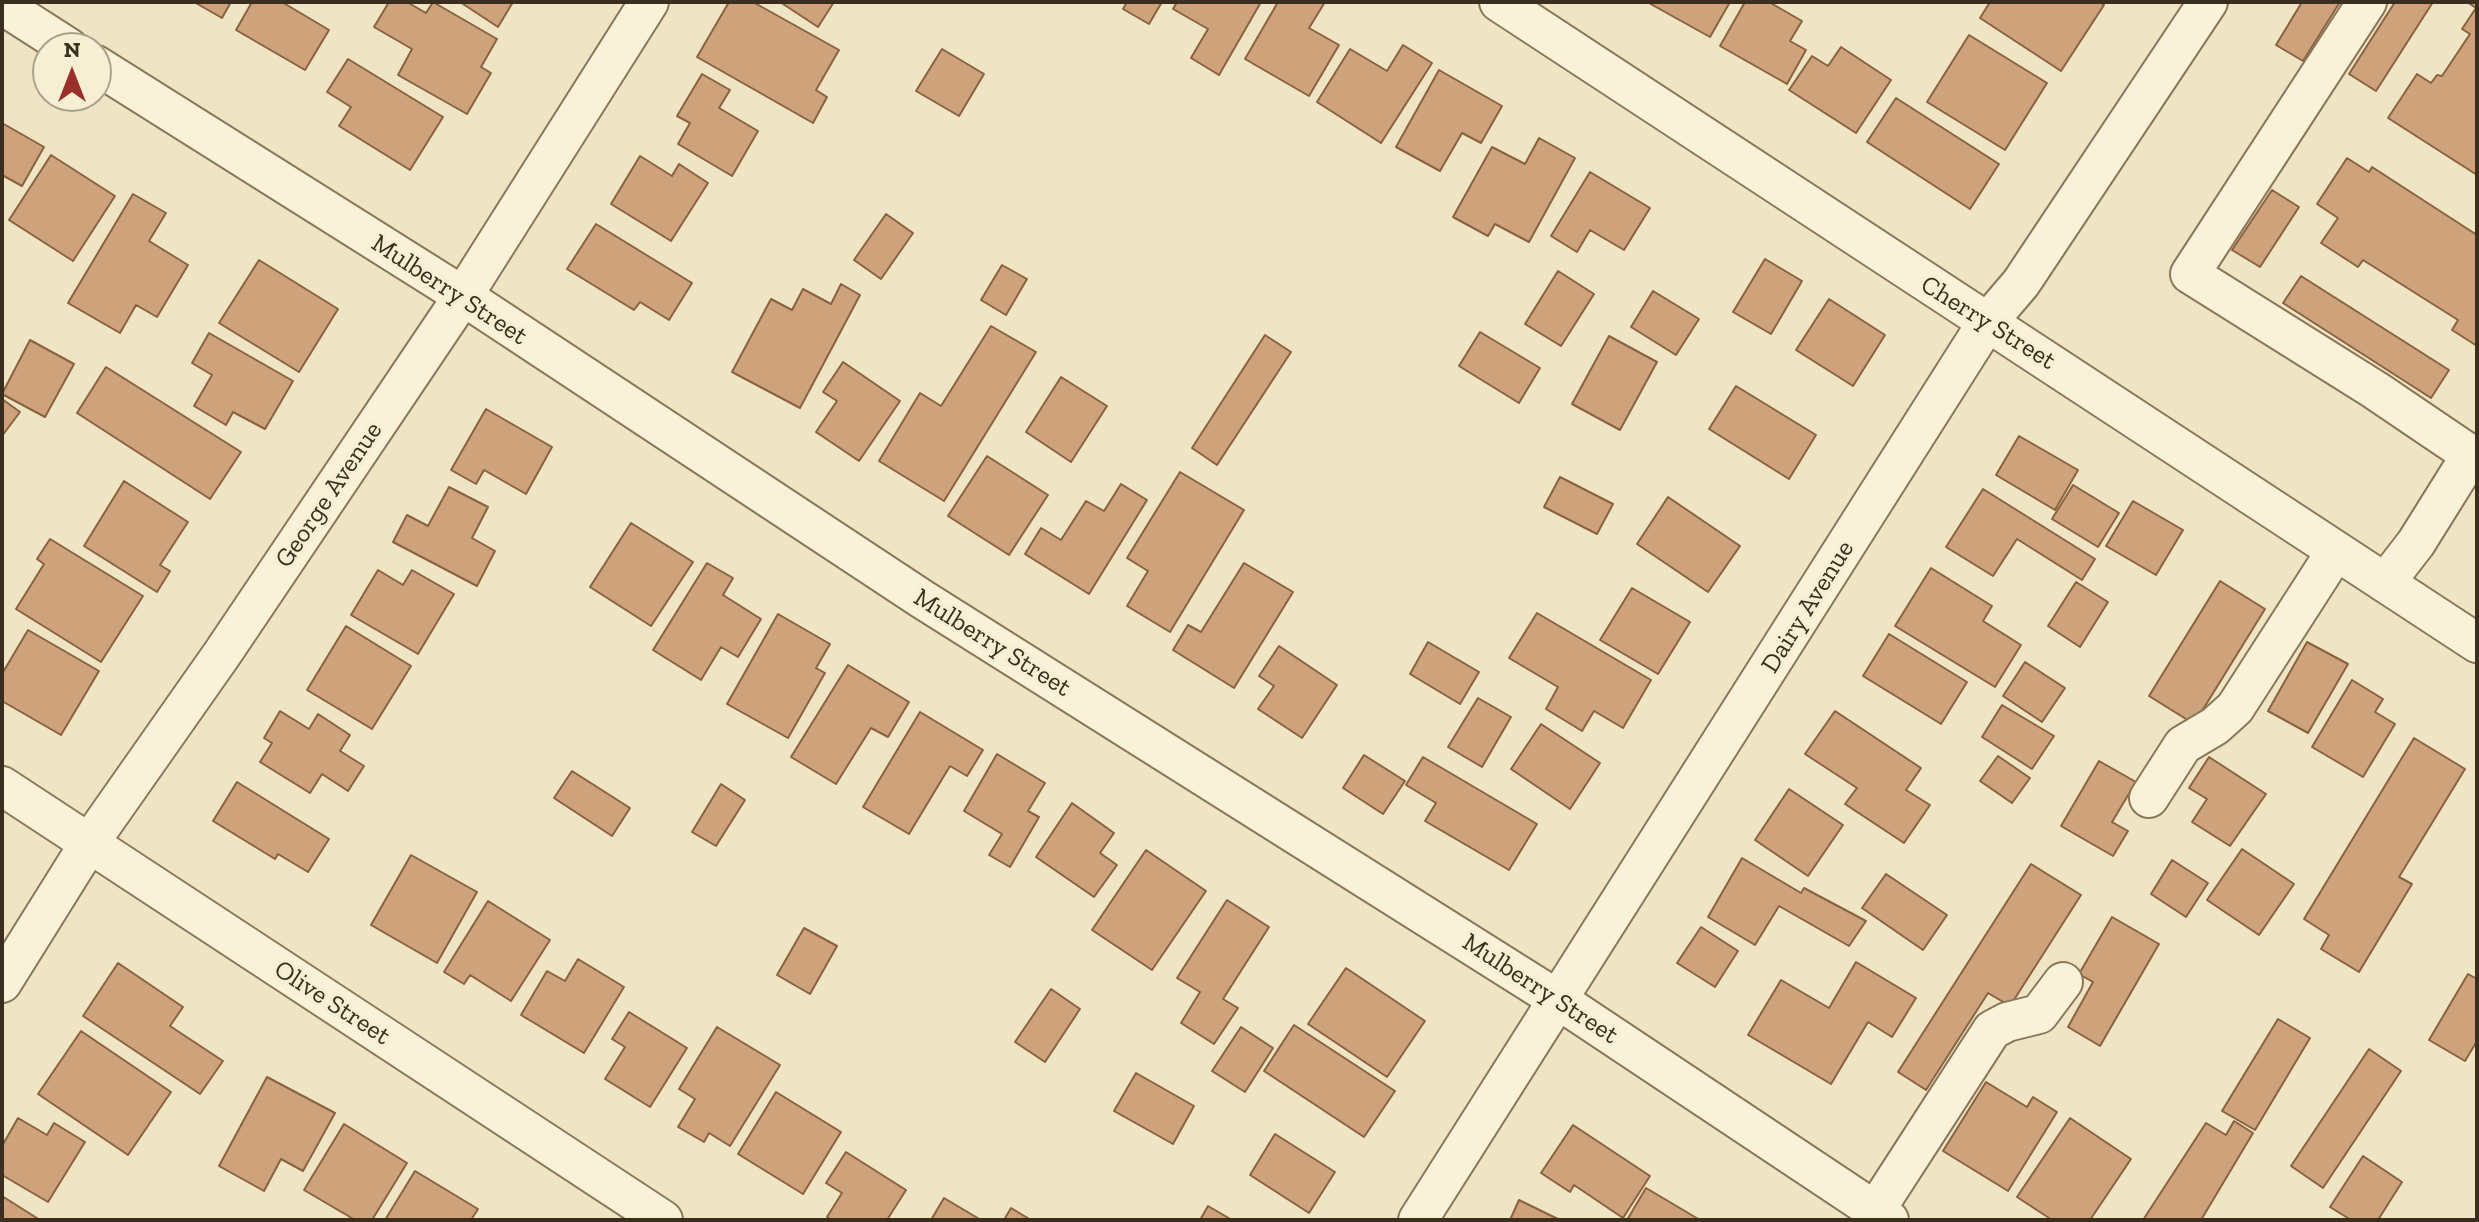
<!DOCTYPE html>
<style>
body{margin:0}
#map{position:relative;width:2479px;height:1222px;overflow:hidden;background:#efe5c4;font-family:"Zilla Slab",serif}
canvas{display:block}
.frame{position:absolute;inset:0;border:4px solid #3a2e1e;pointer-events:none}
.north{position:absolute;left:32px;top:32px;width:80px;height:80px;box-sizing:border-box;background:#f6efd4;border:2px solid #aba28b;border-radius:50%;rotate:0deg;font-size:22px;font-weight:700;line-height:32px;text-align:center;color:#3a2e1e}
.north::after{content:'';display:block;margin:auto;width:28px;height:36px;background:#9b2f29;clip-path:polygon(50% 0,100% 100%,50% 72%,0 100%)}
</style>
<div id="map">
<canvas width="2479" height="1222"></canvas>
<div class="frame"></div>
<div class="north">N</div>
</div>
<script>
const context = document.querySelector('canvas').getContext('2d');
context.lineJoin = 'round';
function fillPath(path, color) {
  context.fillStyle = color;
  context.fill(path, 'evenodd');
}
function stroke(path, color, width, dash) {
  context.strokeStyle = color;
  context.lineWidth = width;
  context.lineCap = dash ? 'butt' : 'round';
  context.setLineDash(dash || []);
  context.stroke(path);
}
function label(font, color, halo, rows, align = 'center') {
  context.font = font + ' "Zilla Slab",serif';
  context.lineWidth = 7;
  context.setLineDash([]);
  context.textBaseline = 'middle';
  context.strokeStyle = halo;
  context.fillStyle = color;
  for (const [text, x, y, turn = 0] of rows) {
    context.save();
    context.translate(x, y);
    context.rotate((+turn || 0) * Math.PI / 180);
    context.textAlign = isNaN(turn) ? turn : align;
    if (halo) context.strokeText(text, 0, 0);
    context.fillText(text, 0, 0);
    context.restore();
  }
}
const building = new Path2D(`
 M194,2H231L222,18Z
 M252,2H282L329,30L305,70L236,30Z
 M389,2H407L426,13L433,2L497,39L481,67L491,73L467,114L398,75L412,49L374,27Z
 M460,2H513L498,27Z
 M729,2H753L839,50L816,90L827,97L813,123L697,57Z
 M780,2H834L818,27Z
 M1127,2H1162L1149,24L1123,9Z
 M1177,2H1261L1219,75L1191,58L1208,29L1173,9Z
 M1278,2H1325L1309,28L1339,45L1309,96L1245,59Z
 M1647,2H1730L1710,37Z
 M1745,2H1769L1802,21L1790,41L1806,50L1787,84L1720,46Z
 M1990,2H2099L2104,5L2061,71L1980,18Z
 M2302,2H2340L2303,61L2276,45Z
 M2395,2H2433L2376,91L2349,74Z
 M2467,2H2477V175L2388,118L2417,74L2431,83L2437,75L2442,76L2470,34L2462,29L2476,8Z
 M1969,35L2047,83L2005,150L1927,102Z
 M1403,45L1432,63L1381,143L1317,102L1350,49L1387,71Z
 M1841,47L1891,80L1856,133L1789,90L1812,56L1828,66Z
 M942,49L984,74L959,116L916,91Z
 M348,59L443,117L410,170L339,126L351,107L327,92Z
 M1439,70L1502,106L1481,143L1462,133L1440,171L1396,147Z
 M702,74L730,90L719,108L758,131L732,176L678,144L690,123L677,116Z
 M1896,98L1999,164L1970,209L1867,142Z
 M2,123L44,147L22,186L2,175Z
 M1539,138L1575,158L1529,242L1495,224L1488,236L1453,217L1492,147L1525,164Z
 M51,155L115,196L73,261L9,220Z
 M640,156L672,176L679,164L708,183L671,241L611,204Z
 M2347,158L2369,172L2372,167L2477,235V346L2452,330L2458,320L2363,260L2358,267L2321,243L2338,218L2317,204Z
 M1590,172L1650,208L1624,250L1590,230L1577,252L1551,236Z
 M2272,190L2299,207L2260,267L2232,250Z
 M133,194L166,213L149,241L188,265L157,317L136,305L120,333L68,303Z
 M886,214L913,233L881,279L854,260Z
 M596,224L692,283L669,320L640,302L634,310L567,269Z
 M1765,259L1802,281L1771,334L1733,312Z
 M259,260L338,309L299,372L219,323Z
 M1002,265L1027,279L1006,315L981,300Z
 M1558,271L1594,294L1561,346L1525,324Z
 M2301,276L2449,370L2431,398L2283,303Z
 M841,284L860,295L800,408L732,372L771,299L792,310L803,289L831,304Z
 M1653,291L1699,319L1676,355L1631,327Z
 M1829,299L1885,335L1853,386L1796,350Z
 M991,326L1036,352L944,501L879,461L920,393L941,406Z
 M1480,332L1540,368L1519,403L1459,366Z
 M209,333L293,381L265,429L233,412L226,425L194,406L212,375L192,363Z
 M1265,335L1291,352L1217,465L1192,448Z
 M1609,336L1657,362L1620,430L1572,404Z
 M30,340L74,364L45,417L2,394Z
 M843,362L900,401L859,461L816,432L837,401L823,392Z
 M106,367L241,452L210,499L77,413Z
 M1061,377L1107,406L1071,462L1026,432Z
 M1736,386L1816,435L1789,479L1709,429Z
 M2,399L20,412L2,436Z
 M486,409L552,447L526,494L484,470L476,484L451,470Z
 M2019,436L2078,470L2055,510L1996,475Z
 M987,456L1048,495L1009,555L948,516Z
 M1180,472L1244,510L1170,632L1127,606L1148,571L1127,558Z
 M1560,477L1613,504L1597,534L1544,507Z
 M124,481L188,522L160,565L170,571L157,592L84,546Z
 M1121,484L1147,500L1089,594L1025,554L1041,528L1061,540L1086,501L1104,511Z
 M2073,485L2119,513L2098,547L2052,519Z
 M449,487L488,507L472,538L495,551L477,586L393,542L407,515L428,526Z
 M1983,489L2095,559L2082,580L2017,539L1993,576L1946,547Z
 M1668,497L1740,546L1708,592L1637,544Z
 M2133,501L2183,530L2156,575L2106,546Z
 M631,523L693,562L651,626L590,587Z
 M50,539L143,596L101,662L16,609L44,564L37,559Z
 M707,563L733,578L723,595L761,619L738,657L721,647L701,680L653,650Z
 M1244,563L1293,592L1234,688L1173,650L1188,625L1201,632Z
 M1931,568L1992,606L1983,621L2021,645L1995,687L1895,626Z
 M378,570L403,585L412,570L454,594L418,654L351,615Z
 M2220,581L2265,609L2194,724L2149,696Z
 M2076,582L2108,602L2080,647L2048,626Z
 M1632,588L1690,622L1658,674L1600,640Z
 M1537,613L1651,680L1623,728L1594,711L1582,731L1546,709L1558,687L1509,658Z
 M778,614L830,644L816,668L825,673L788,738L727,704Z
 M346,626L411,666L372,729L307,690Z
 M28,630L99,671L61,735L2,701V674Z
 M1889,634L1967,682L1941,724L1863,676Z
 M1428,642L1479,672L1460,704L1410,674Z
 M2307,642L2348,664L2308,733L2268,711Z
 M1279,646L1337,685L1302,738L1258,709L1274,686L1259,676Z
 M2025,662L2065,688L2042,722L2003,696Z
 M848,665L909,702L888,737L871,728L836,784L791,757Z
 M2352,680L2383,699L2375,712L2395,724L2363,777L2312,747Z
 M1478,698L1511,717L1482,767L1448,747Z
 M2002,705L2054,736L2032,769L1982,737Z
 M280,711L309,729L318,714L350,735L340,751L364,766L348,791L322,774L310,793L260,762L272,743L264,738Z
 M1835,711L1921,768L1906,790L1930,805L1904,843L1845,804L1857,788L1805,754Z
 M920,712L983,750L967,776L950,766L909,834L863,807Z
 M1541,724L1600,763L1570,809L1511,769Z
 M2414,738L2465,769L2399,877L2412,884L2359,972L2321,949L2329,935L2304,919Z
 M997,754L1045,783L1028,811L1039,817L1010,867L989,855L1002,834L964,811Z
 M1364,755L1405,781L1383,814L1343,788Z
 M1998,756L2030,778L2012,803L1980,781Z
 M1423,757L1537,824L1509,870L1425,821L1436,803L1406,785Z
 M2209,757L2266,794L2230,846L2192,822L2207,799L2189,788Z
 M2099,761L2136,782L2112,822L2128,831L2113,856L2061,826Z
 M572,771L630,808L612,836L554,798Z
 M237,782L329,839L308,872L278,854L275,859L213,821Z
 M721,784L745,800L716,846L692,832Z
 M1789,789L1843,825L1808,876L1755,840Z
 M1072,803L1114,833L1100,853L1117,865L1094,897L1036,857Z
 M2242,849L2294,884L2259,935L2207,900Z
 M1146,850L1206,891L1152,970L1092,930Z
 M411,855L477,892L437,963L371,925Z
 M1742,858L1801,893L1804,888L1866,921L1849,946L1779,906L1755,945L1708,917Z
 M2172,860L2208,883L2186,917L2151,894Z
 M2031,864L2081,895L2010,1006L1988,993L1926,1090L1898,1072Z
 M1886,874L1947,915L1923,950L1862,908Z
 M1227,900L1269,927L1223,999L1238,1008L1214,1044L1181,1023L1200,992L1177,978Z
 M488,901L550,940L511,1001L470,975L464,984L444,972Z
 M2112,917L2159,944L2100,1046L2068,1027L2093,982L2079,974Z
 M1701,927L1738,951L1715,987L1677,963Z
 M804,928L837,946L810,994L777,975Z
 M578,959L624,987L584,1053L521,1015L547,971L565,981Z
 M1856,962L1916,998L1892,1037L1868,1022L1831,1084L1748,1035L1781,980L1829,1008Z
 M118,963L183,1007L170,1026L223,1061L200,1094L83,1016Z
 M1346,968L1425,1021L1387,1077L1308,1024Z
 M2468,974L2477,979V1041L2465,1061L2429,1040Z
 M1051,989L1080,1009L1045,1062L1015,1042Z
 M629,1012L687,1048L650,1107L605,1079L625,1047L612,1039Z
 M2278,1019L2310,1038L2255,1130L2222,1111Z
 M1294,1025L1395,1091L1364,1137L1264,1071Z
 M717,1027L780,1065L730,1146L709,1133L704,1142L678,1127L695,1099L679,1089Z
 M1241,1027L1273,1048L1245,1092L1212,1071Z
 M81,1031L171,1092L128,1155L38,1094Z
 M2369,1049L2401,1071L2323,1188L2291,1166Z
 M1136,1073L1194,1106L1173,1144L1114,1111Z
 M267,1077L335,1113L303,1171L281,1159L264,1191L219,1166Z
 M1986,1082L2027,1107L2033,1097L2057,1112L2008,1191L1943,1151Z
 M776,1092L841,1132L803,1194L738,1154Z
 M18,1118L47,1135L54,1123L85,1142L48,1202L2,1175V1146Z
 M2070,1118L2131,1159L2090,1220H2052L2017,1197Z
 M2234,1121L2253,1133L2201,1220H2143L2206,1123L2226,1135Z
 M344,1124L407,1163L372,1220H355L304,1190Z
 M1573,1125L1650,1176L1623,1218L1574,1185L1570,1192L1541,1173Z
 M1275,1134L1335,1172L1309,1213L1250,1175Z
 M846,1152L906,1190L887,1220H832L827,1217L842,1193L826,1183Z
 M2363,1156L2402,1182L2378,1220H2351L2330,1207Z
 M415,1171L478,1209L471,1220H385Z
 M1646,1188L1700,1220H1627Z
 M2,1196L40,1220H2Z
 M944,1198L981,1220H931Z
 M1519,1200L1560,1220H1510Z
 M1208,1206L1232,1220H1200Z
 M1011,1208L1031,1220H1004Z`);
fillPath(building, '#cea27a');
stroke(building, '#8a623f', 2);
const minor = new Path2D(`
 M1499,2L2477,643
 M2367,2L2190,274L2375,390L2477,459
 M2,5L69,48
 M96,65L463,296L922,599L1560,1001L1889,1220
 M2385,583L2416,543L2471,455
 M2,786L663,1220
 M2149,798L2183,745L2215,726L2235,708L2336,551
 M2,983L90,842L222,654L463,296L649,2
 M1875,1211L1992,1030L2007,1022L2039,1014L2063,982
 M1418,1220L1986,324L2021,283L2208,2`);
stroke(minor, '#8a775a', 42);
stroke(minor, '#faf2d8', 38);
label('26px', '#3a2e1e', '#f6efd4', [
 ["Mulberry Street",449,290,33],
 ["Cherry Street",1988,323,32],
 ["George Avenue",329,495,-56],
 ["Dairy Avenue",1808,607,-58],
 ["Mulberry Street",992,643,32],
 ["Mulberry Street",1540,989,33],
 ["Olive Street",332,1003,33]
]);
</script>
